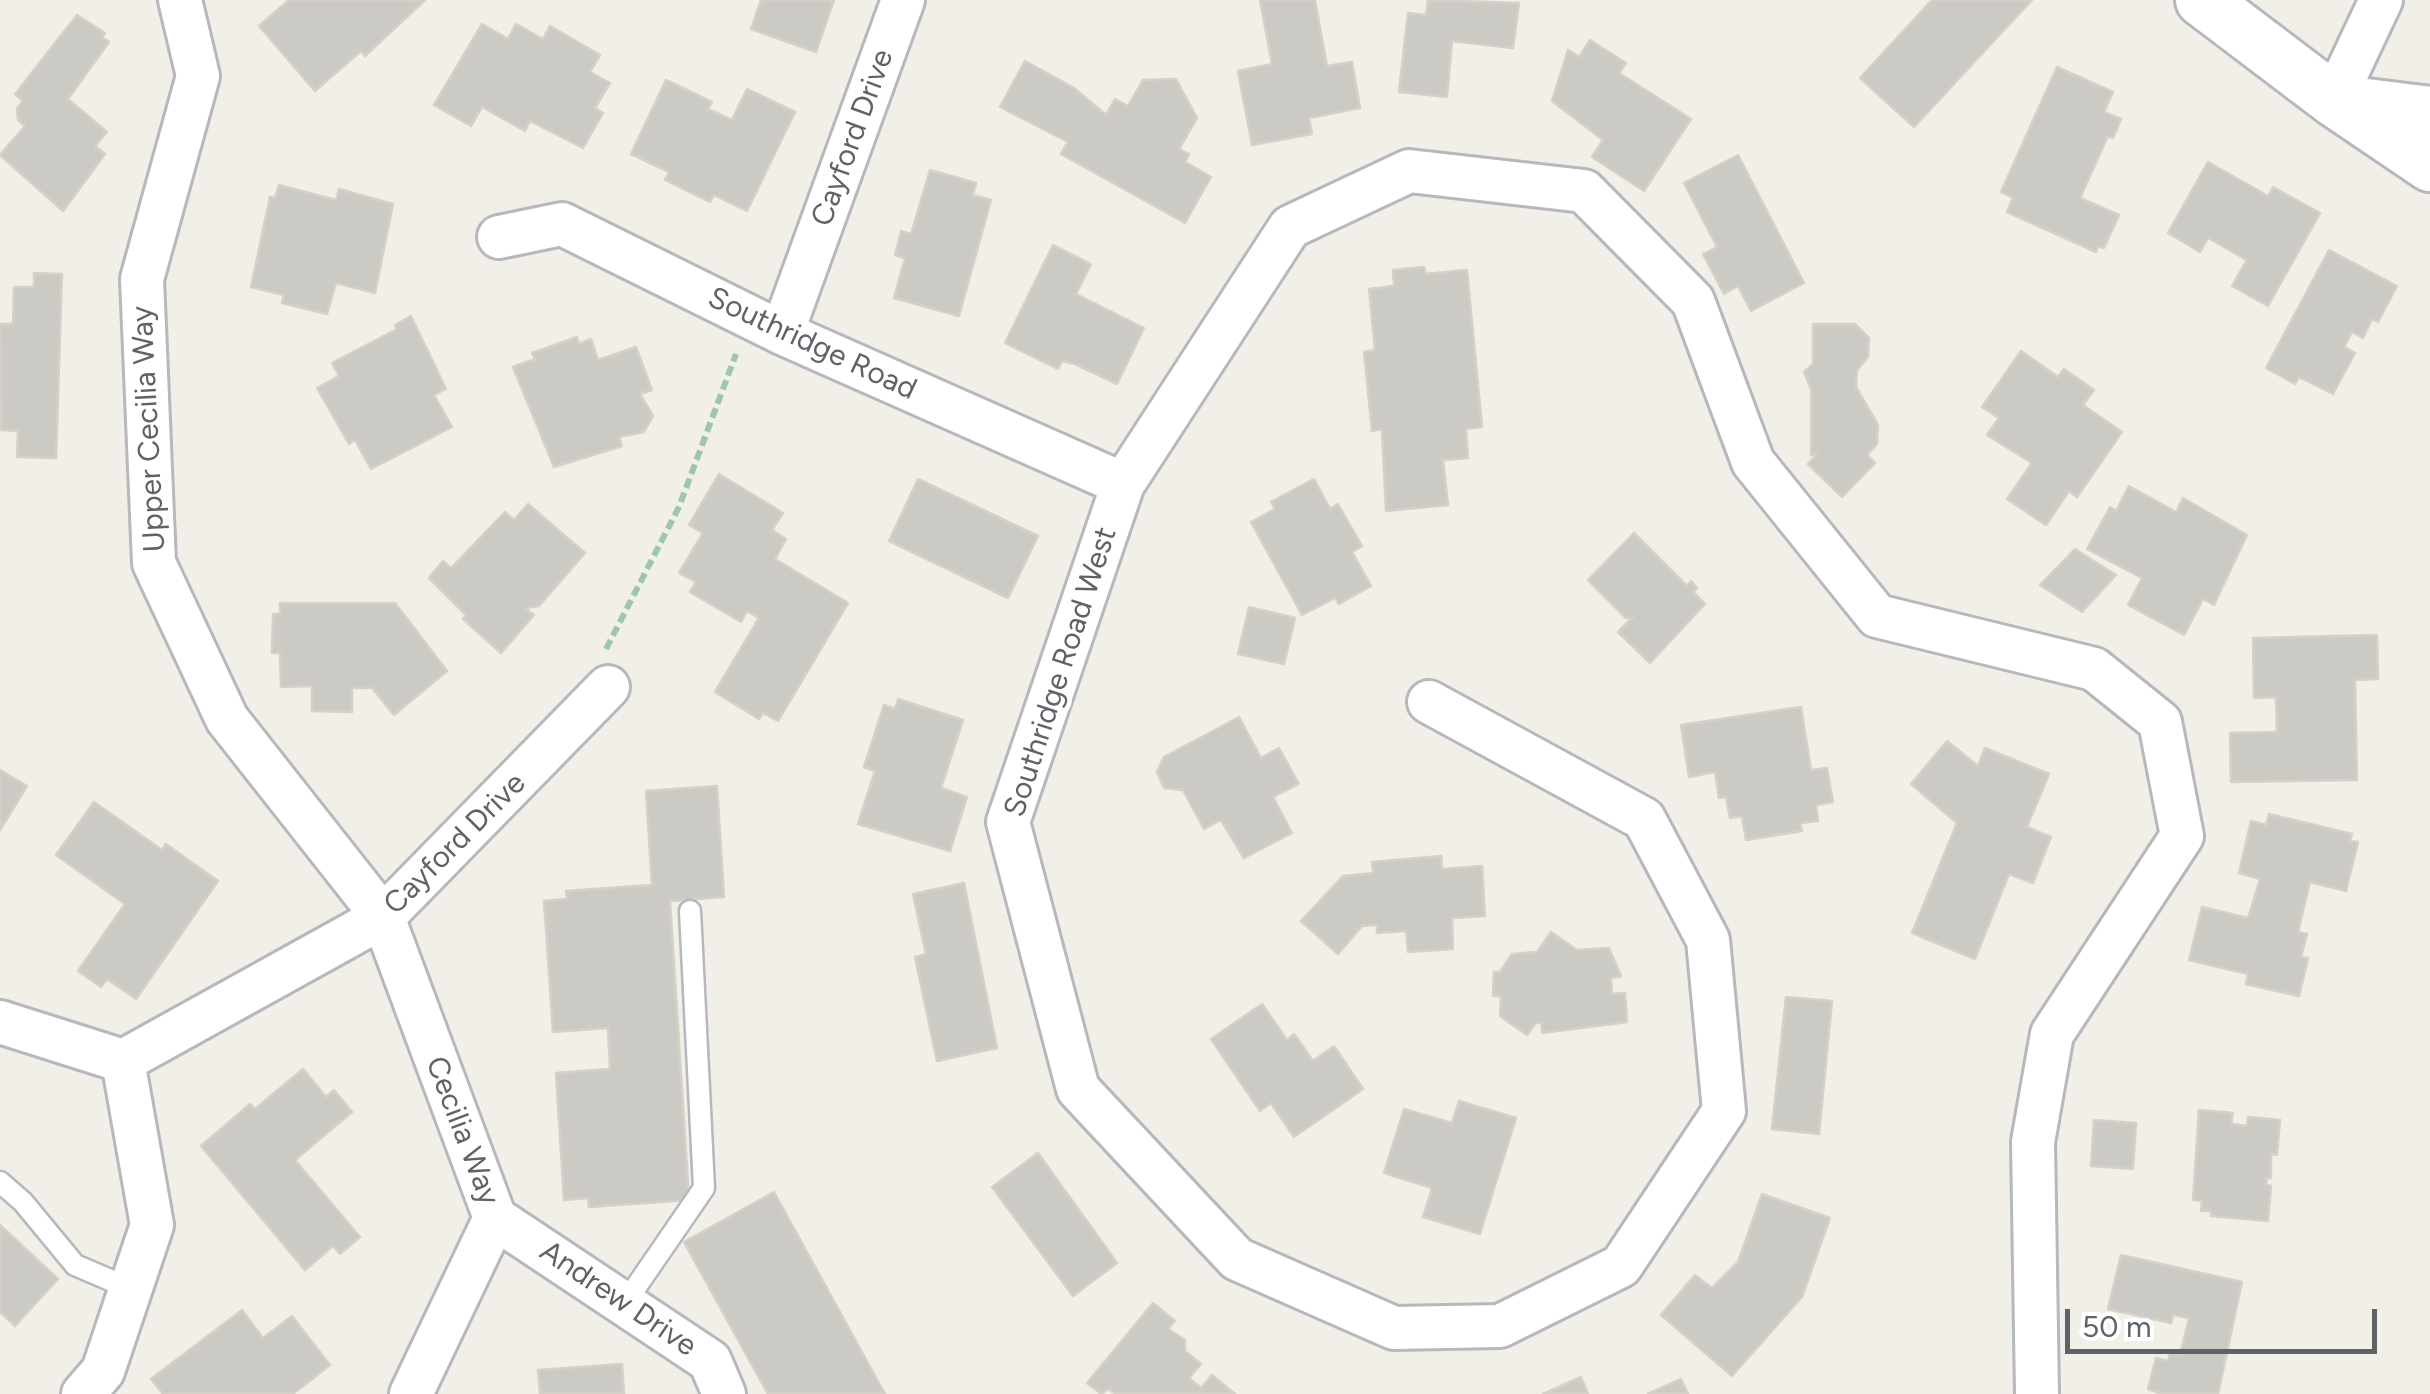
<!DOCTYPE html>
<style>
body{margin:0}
#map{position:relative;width:2430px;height:1394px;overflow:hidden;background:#f1efe8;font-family:Figtree,sans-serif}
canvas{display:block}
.scale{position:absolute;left:2065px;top:1309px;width:312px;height:45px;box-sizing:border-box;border:5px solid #5f6368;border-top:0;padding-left:12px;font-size:30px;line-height:35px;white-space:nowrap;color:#5f6368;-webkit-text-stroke:8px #fff;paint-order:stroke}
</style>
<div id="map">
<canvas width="2430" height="1394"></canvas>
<div class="scale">50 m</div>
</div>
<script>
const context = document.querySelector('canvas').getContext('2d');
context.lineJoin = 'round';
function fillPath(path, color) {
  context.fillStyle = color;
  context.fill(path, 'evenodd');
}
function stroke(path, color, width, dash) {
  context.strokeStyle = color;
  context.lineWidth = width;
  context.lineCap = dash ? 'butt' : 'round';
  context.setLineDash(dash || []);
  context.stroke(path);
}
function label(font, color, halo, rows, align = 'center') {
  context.font = font + ' Figtree,sans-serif';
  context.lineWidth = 9;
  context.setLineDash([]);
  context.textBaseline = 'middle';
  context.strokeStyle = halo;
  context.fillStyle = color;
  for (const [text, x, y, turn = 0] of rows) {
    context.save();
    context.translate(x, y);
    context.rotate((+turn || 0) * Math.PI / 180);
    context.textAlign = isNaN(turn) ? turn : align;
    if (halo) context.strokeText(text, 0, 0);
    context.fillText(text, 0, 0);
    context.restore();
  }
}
const building = new Path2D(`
 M289,0H425L365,56L361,51L315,91L259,26Z
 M761,0H834L816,52L751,29Z
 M1260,0H1315L1327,66L1352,62L1360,108L1309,118L1312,134L1252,145L1238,71L1272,64Z
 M1428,0L1519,3L1513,48L1452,41L1447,97L1399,92L1408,13L1426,15Z
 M1932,0H2032L1914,127L1860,78Z
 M77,15L105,33L102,37L109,42L68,99L107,132L95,146L105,154L63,211L0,155L25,126L18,120L17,108L23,101L15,94Z
 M482,24L508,39L516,24L543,39L550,26L600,55L590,72L610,83L595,108L603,113L583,148L530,121L525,131L482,107L471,126L434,105Z
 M1590,40L1626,63L1619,73L1691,119L1644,191L1592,157L1603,140L1552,101L1568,50L1579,57Z
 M1025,61L1074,88L1106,115L1115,99L1128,106L1143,80L1176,79L1197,118L1179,149L1189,154L1185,162L1211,177L1185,223L1061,154L1068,142L1000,107Z
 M2057,67L2113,92L2104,112L2121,119L2113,138L2108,136L2080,198L2119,215L2104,248L2098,246L2096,252L2007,212L2013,198L2001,192Z
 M666,80L712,102L708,109L732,120L747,89L795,112L747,211L714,195L710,202L665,180L669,172L631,154Z
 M1738,155L1804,283L1751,311L1738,286L1724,294L1703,254L1717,247L1684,183Z
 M2208,162L2268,196L2273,187L2320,213L2268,306L2232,286L2247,260L2208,238L2200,252L2168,233Z
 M930,170L976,183L973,195L991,200L959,316L894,298L905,258L895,255L901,231L911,234Z
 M279,185L336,200L339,189L393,204L375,293L336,283L327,314L282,303L284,295L251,287L270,197L275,198Z
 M1053,245L1091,264L1076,294L1144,328L1117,384L1075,364L1062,361L1058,369L1005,343Z
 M2329,250L2397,286L2378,322L2372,319L2363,338L2352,332L2344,347L2355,353L2333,394L2299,377L2295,384L2266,368Z
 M1424,267L1426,274L1467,270L1482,427L1466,429L1468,458L1443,460L1448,505L1386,511L1382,429L1372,431L1364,352L1375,350L1369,289L1394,286L1393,270Z
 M34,273L62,274L56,458L17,457L18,431L1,430L0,324H13L14,287H34Z
 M411,316L446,389L434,395L452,427L371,469L355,440L349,444L317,388L339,376L332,363L397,329L395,325Z
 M1813,324H1855L1869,338L1868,357L1857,370L1856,387L1878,425L1877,444L1867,455L1875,463L1842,497L1808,464L1817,454L1811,455V389L1804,372L1813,364Z
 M577,337L579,344L591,339L598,360L636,347L652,390L640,394L653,416L644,432L619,437L622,446L554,467L513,367L535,359L532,353Z
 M2021,351L2058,377L2064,369L2094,390L2083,405L2122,432L2077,497L2069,491L2046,525L2007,499L2032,463L1987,435L1999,418L1982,407Z
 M719,474L783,513L772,530L786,539L775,559L848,603L778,721L763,713L759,719L715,692L759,618L747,611L741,622L690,592L696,582L679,573L703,533L689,525Z
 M918,479L1038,536L1008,598L889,541Z
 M1314,479L1330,509L1338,504L1362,546L1352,552L1371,586L1339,604L1335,598L1302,615L1251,522L1275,509L1271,502Z
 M2129,486L2176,512L2183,498L2247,535L2214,605L2203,599L2184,635L2128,605L2142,578L2087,549L2110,507L2116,511Z
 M528,504L585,553L539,606L525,608L534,615L501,653L463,619L466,615L429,578L443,561L451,568L505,512L514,520Z
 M1634,533L1687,586L1691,581L1697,588L1693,592L1705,604L1650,663L1618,632L1633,617L1626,618L1588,580Z
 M2075,549L2116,575L2082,612L2040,585Z
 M280,603H395L447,671L394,715L372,688H352V712L312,711V686L281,687L280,653H272L273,614H280Z
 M1249,607L1295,618L1284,664L1238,654Z
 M2377,635L2378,679L2355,680L2357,780L2231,782L2230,733L2277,732L2276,697L2254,698L2253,638Z
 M898,699L963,720L941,788L967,797L950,851L858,824L875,771L864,767L884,705L895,709Z
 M1801,707L1811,770L1827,768L1833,802L1816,805L1818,821L1800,823L1802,831L1746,840L1742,816L1730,818L1726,797L1719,798L1715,772L1689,777L1681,725Z
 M1239,717L1261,758L1279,748L1299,784L1273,797L1292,833L1244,858L1221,820L1204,829L1183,790L1164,788L1157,772L1164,757Z
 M1947,741L1978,766L1985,748L2049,774L2027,827L2051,837L2033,883L2009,874L1975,959L1912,933L1957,823L1911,784Z
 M0,770L27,786L0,830Z
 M717,786L724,897L670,901L689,1200L589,1207L588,1198L564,1200L556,1073L610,1069L608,1028L553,1032L544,901L567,899L566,891L652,885L646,791Z
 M94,802L162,850L166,844L218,881L136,999L107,979L101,987L78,971L125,904L56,855Z
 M2269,814L2352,834L2350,841L2358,842L2346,891L2310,882L2298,932L2307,934L2301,957L2308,958L2299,996L2246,984L2248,974L2189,960L2202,907L2248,918L2260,879L2239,873L2251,821L2266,825Z
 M1441,856L1442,869L1482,866L1485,916L1452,918L1453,949L1408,952L1406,931L1377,933V925L1362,926L1338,954L1301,921L1343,876L1373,873L1372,862Z
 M964,883L997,1048L937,1061L915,957L926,954L913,894Z
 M1551,932L1577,950L1609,948L1621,976L1611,978L1612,994L1625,993L1627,1022L1542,1033V1023H1536L1527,1035L1500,1016L1501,996H1493L1494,972H1500L1512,954L1537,952Z
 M1786,997L1832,1001L1819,1134L1772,1129Z
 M1262,1004L1287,1040L1294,1034L1313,1061L1334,1046L1363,1089L1294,1137L1271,1103L1260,1111L1211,1039Z
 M303,1069L326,1097L334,1090L352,1112L295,1160L360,1237L340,1254L333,1246L305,1270L201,1146L250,1104L255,1109Z
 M1459,1101L1516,1118L1480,1234L1423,1217L1432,1188L1384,1173L1404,1109L1452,1123Z
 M2199,1110L2233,1113L2231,1124L2247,1126L2248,1117L2280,1120L2277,1155L2271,1154V1178H2267L2266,1185L2271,1186L2268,1221L2211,1216V1211H2201L2202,1201L2193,1200Z
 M2094,1120L2136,1123L2133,1169L2091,1166Z
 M1038,1153L1117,1263L1073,1296L992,1187Z
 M774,1192L885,1394H768L684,1242Z
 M1762,1194L1830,1218L1802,1297L1732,1376L1661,1315L1695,1275L1712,1288L1738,1262Z
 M0,1225L58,1279L15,1326L0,1312Z
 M2121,1255L2242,1282L2218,1394H2162L2148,1389L2156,1358L2168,1361L2170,1353L2180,1355L2189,1318L2173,1315L2171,1323L2108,1309Z
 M1153,1303L1175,1321L1168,1329L1185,1340V1351L1201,1364L1189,1378L1201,1388L1212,1375L1235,1394H1115L1109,1389L1101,1394L1087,1383Z
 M242,1310L263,1338L292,1316L330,1365L293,1394H163L151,1379Z
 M622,1364L624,1394H540L538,1370Z
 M1581,1377L1588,1394H1543Z
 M1681,1379L1688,1394H1648Z`);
fillPath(building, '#cccac5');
stroke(building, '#d6d1c6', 2.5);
const service = new Path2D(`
 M0,1182L23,1202L75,1265L131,1289
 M625,1303L704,1188L690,911`);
const minor = new Path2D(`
 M180,0L198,76L142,279L154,563L227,719L383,917L495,1218L411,1394
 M2334,100L2381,0
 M499,237L562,224L782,333L1123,484
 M782,333L903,0
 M1429,702L1644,819L1708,940L1724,1111L1621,1266L1500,1326L1394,1328L1237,1259L1078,1089L1008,822L1123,484L1290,227L1409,171L1584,191L1693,301L1753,462L1877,616L2094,669L2160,722L2182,836L2052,1034L2033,1142L2037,1394
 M0,1022L123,1061
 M123,1061L383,917L608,687
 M495,1218L710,1361L724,1394
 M83,1394L103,1371L152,1225L123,1061`);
const tertiary = new Path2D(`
 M2202,0L2334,100L2430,165
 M2342,102L2430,113`);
stroke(service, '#b5b8bc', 25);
stroke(minor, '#b5b8bc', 48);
stroke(tertiary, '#b5b8bc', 58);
stroke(new Path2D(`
 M606,649L679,507L736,354`), '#9cc7a9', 6, [10, 5]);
stroke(service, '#fff', 20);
stroke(minor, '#fff', 42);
stroke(tertiary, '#fff', 52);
label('30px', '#5f6368', '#fff', [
 ["Cayford Drive",853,138,-70],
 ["Southridge Road",812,344,25],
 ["Upper Cecilia Way",149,429,-93],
 ["Southridge Road West",1061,672,-72],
 ["Cayford Drive",455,844,-45],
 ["Cecilia Way",462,1131,69],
 ["Andrew Drive",618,1299,34]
]);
</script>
